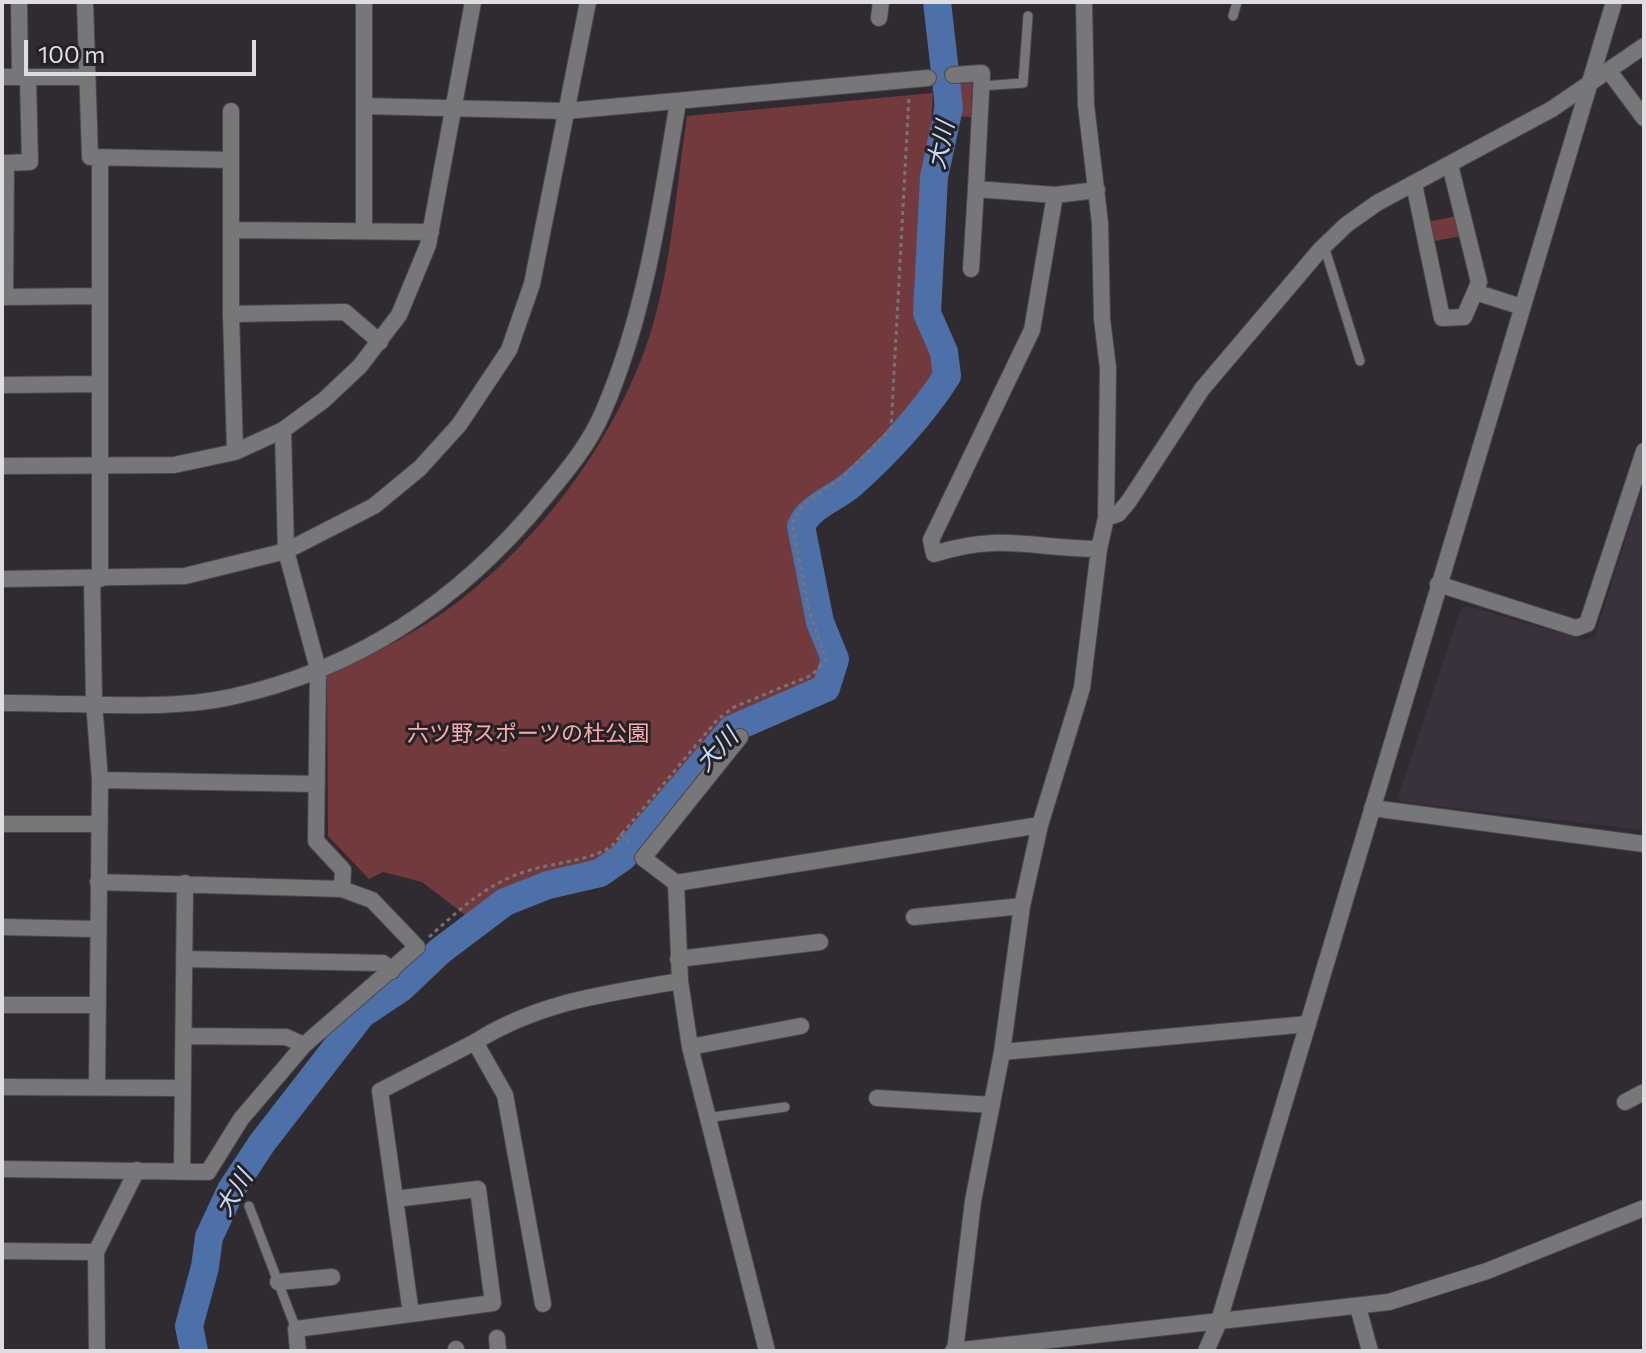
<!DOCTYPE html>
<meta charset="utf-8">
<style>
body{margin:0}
#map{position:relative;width:1646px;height:1353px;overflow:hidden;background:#2f2b30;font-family:Commissioner,sans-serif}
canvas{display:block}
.frame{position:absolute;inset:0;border:4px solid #dfdddf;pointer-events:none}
.scale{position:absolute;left:24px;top:40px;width:232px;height:36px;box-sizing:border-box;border:4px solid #dfdddf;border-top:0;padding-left:10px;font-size:24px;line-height:28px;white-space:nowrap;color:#dfdddf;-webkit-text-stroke:6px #252226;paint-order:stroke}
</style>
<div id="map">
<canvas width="1646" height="1353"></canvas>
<div class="frame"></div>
<div class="scale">100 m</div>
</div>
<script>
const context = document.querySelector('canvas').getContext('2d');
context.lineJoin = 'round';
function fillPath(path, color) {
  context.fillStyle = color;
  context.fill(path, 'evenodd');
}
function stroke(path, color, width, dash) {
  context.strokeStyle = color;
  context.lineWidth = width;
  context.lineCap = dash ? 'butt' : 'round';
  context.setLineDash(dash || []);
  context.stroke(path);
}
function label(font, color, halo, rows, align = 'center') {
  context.font = font + ' Commissioner,"Noto Sans JP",sans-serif';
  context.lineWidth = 6;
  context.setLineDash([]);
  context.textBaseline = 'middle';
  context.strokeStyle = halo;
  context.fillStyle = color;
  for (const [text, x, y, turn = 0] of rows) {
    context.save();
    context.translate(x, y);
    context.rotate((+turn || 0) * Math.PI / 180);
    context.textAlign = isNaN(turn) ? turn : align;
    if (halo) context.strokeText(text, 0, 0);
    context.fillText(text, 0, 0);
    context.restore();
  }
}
fillPath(new Path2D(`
 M1644,480V830L1402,802L1398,797L1460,611L1467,606L1584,640L1595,636Z`), '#39323c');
fillPath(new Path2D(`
 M935,83H972L971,117L944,115L933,126Z
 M933,93L920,312L940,364L939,379L859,471L803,512L797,532L815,616L831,661L830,676L823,685L730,727L622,853L598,870L547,883L503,901L473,921L422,882L383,872L369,879L328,836L327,676C373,654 419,632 459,601C540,538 606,451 643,355C671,281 675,195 687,116Z
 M1457,216L1461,236L1430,242L1427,222Z`), '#733a3e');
stroke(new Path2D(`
 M194,1351L189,1326L205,1267L209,1237L231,1190L262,1143L362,1014L401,988L440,951L505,902L548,885L600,873L623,857L732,729L826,688L835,659L820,622L801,526C811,505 835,499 852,484C886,454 923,414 947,376L944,352L927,313L934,177L949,107L937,2`), '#4c70a7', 28);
const service = new Path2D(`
 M1233,16L1237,2
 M981,86L1023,83L1028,16
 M1324,246L1360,361
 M706,1118L785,1107
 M249,1206L296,1329`);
const minor = new Path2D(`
 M19,2L20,77
 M85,2L90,157L231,160
 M879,18L881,2
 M1609,71L1644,118
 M953,75L982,73L976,189L1055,195L1097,190
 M2,77H85
 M365,106L566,111L928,78
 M231,111V314L345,312L380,342
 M1450,165L1479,282L1475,292
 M1414,184L1442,318L1464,317L1475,292L1522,307
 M1055,195L1032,330L931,540L934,554C1001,532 1033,549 1099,549
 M364,229V2
 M233,230L431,232
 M971,269L976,189
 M2,297L99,296
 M5,297L6,163L30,162L28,79
 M231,314L235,452
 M2,385L99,384
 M283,430L286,551L318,669L316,841L343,870L342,889
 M2,466L174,465L235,452L283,430L324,400L360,366L399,315L428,245L473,2
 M1106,518L1118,514L1129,501L1202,389L1320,250L1346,225L1377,203L1552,109L1644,46
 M92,578L94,702L100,780L97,1086
 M100,579V160
 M1438,584L1576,628L1587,624L1644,451
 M2,703C73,702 162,712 231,697C360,669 463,598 545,497C567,471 590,443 603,412C646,313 660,208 678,102
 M100,780L317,784
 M1372,808L1644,844
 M2,824H99
 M676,883L643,858L740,737
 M914,917L1022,906
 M2,927L97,929
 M185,959L383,963L392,971
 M678,959L820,942
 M2,1005H97
 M184,1036L286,1037L304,1045
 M690,1047L801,1026
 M1002,1052L1308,1024
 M2,1087L183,1088
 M877,1098L992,1105
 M1625,1102L1644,1092
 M2,1169L208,1172L241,1119L304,1045L417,947L372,900L342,889L98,882
 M182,1171L185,883
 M395,1199L478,1189L493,1303L411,1314
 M2,1251L96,1252
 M278,1282L332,1277
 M543,1304L505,1095L475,1042C540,1001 606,994 680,981
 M1358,1307L1370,1351
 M497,1338L498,1351
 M456,1349V1351
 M97,1351L96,1252L137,1170
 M298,1351L296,1329L411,1314L380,1091L475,1042
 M767,1351L690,1047L680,981L676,883L1040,825
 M955,1351L973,1201L1002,1052L1022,906L1040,825L1082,688L1099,549L1106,518L1108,368L1102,319L1100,223L1086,105L1084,2`);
const tertiary = new Path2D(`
 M2,579L185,576L286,551L374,506L420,468L459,425L509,350L532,284L588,2
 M953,1351L1389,1302L1487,1271L1644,1208
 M1206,1351L1218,1324L1614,2`);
stroke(service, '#4b474c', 11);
stroke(minor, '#4b474c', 18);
stroke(tertiary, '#4b474c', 18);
stroke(new Path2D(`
 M620,834L633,844
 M429,937C458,911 484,886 521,873C551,862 583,863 611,847L717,720L734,707L812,675L826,660L809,610L792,524L802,506L843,477L891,429L909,96`), '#777377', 3, [4, 4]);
stroke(service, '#77777a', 9);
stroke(minor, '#77777a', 16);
stroke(tertiary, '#77777a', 16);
label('22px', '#fea9ad', '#252226', [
 ["六ツ野スポーツの杜公園",528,734]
]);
label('italic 24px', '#c5dbfb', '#252226', [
 ["大川",941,145,-78],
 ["大川",717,750,-46],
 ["大川",234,1193,-59]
]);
</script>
